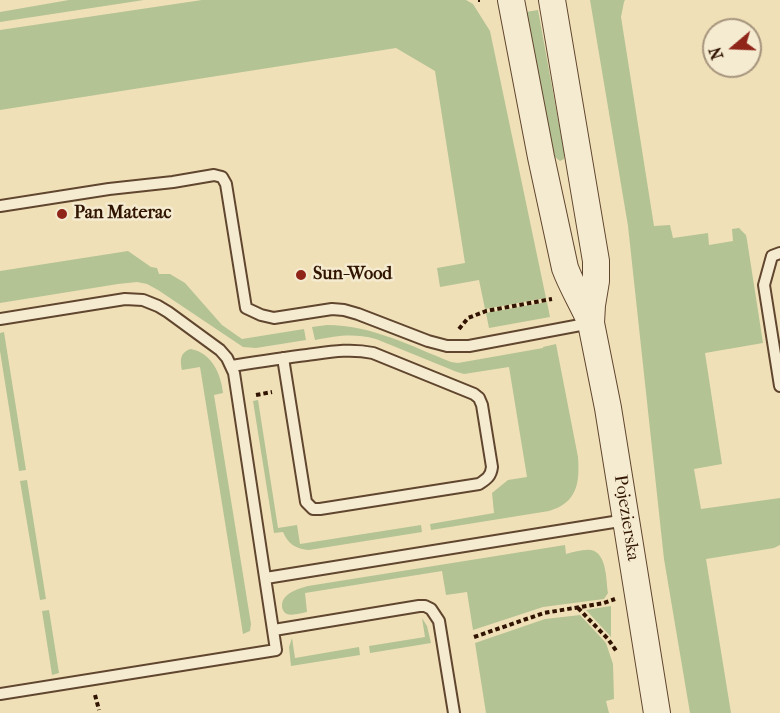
<!DOCTYPE html>
<style>
body{margin:0}
#map{position:relative;width:780px;height:713px;overflow:hidden;background:#f0e0b8;font-family:"IM FELL French Canon",serif}
canvas{display:block}
.north{position:absolute;left:702px;top:18px;width:60px;height:60px;box-sizing:border-box;background:#f5ebd1;border:2px solid #a6957d;border-radius:50%;rotate:251deg;font-size:16px;font-weight:700;line-height:24px;text-align:center;color:#301300}
.north::after{content:'';display:block;margin:auto;width:21px;height:27px;background:#8f2418;clip-path:polygon(50% 0,100% 100%,50% 72%,0 100%)}
</style>
<div id="map">
<canvas width="780" height="713"></canvas>
<div class="north">N</div>
</div>
<script>
const context = document.querySelector('canvas').getContext('2d');
context.lineJoin = 'round';
function fillPath(path, color) {
  context.fillStyle = color;
  context.fill(path, 'evenodd');
}
function stroke(path, color, width, dash) {
  context.strokeStyle = color;
  context.lineWidth = width;
  context.lineCap = dash ? 'butt' : 'round';
  context.setLineDash(dash || []);
  context.stroke(path);
}
function label(font, color, halo, rows, align = 'center') {
  context.font = font + ' "IM FELL French Canon",serif';
  context.lineWidth = 5;
  context.setLineDash([]);
  context.textBaseline = 'middle';
  context.strokeStyle = halo;
  context.fillStyle = color;
  for (const [text, x, y, turn = 0] of rows) {
    context.save();
    context.translate(x, y);
    context.rotate((+turn || 0) * Math.PI / 180);
    context.textAlign = isNaN(turn) ? turn : align;
    if (halo) context.strokeText(text, 0, 0);
    context.fillText(text, 0, 0);
    context.restore();
  }
}
fillPath(new Path2D(`
 M69,0H144L0,22V12Z
 M202,0H466L473,4L490,31L546,298L485,309L479,280L440,287L437,268L465,263L435,71L396,48L0,110V30Z
 M590,0H625L624,2L621,17L654,226L670,225L673,238L708,233L709,245L733,241L732,229L739,228L746,235L747,240L763,343L705,353L722,464L694,469L701,509L780,498V545L774,548L706,559L731,713H690L664,559L628,226Z
 M538,10L564,152V159L560,161L555,157L553,148L526,12Z
 M128,251L151,267L157,268L159,274H170L185,283L222,325L242,339L304,329L306,340L256,348L243,347L158,290L147,284L137,282L118,284L0,303V271Z
 M547,302L550,317L489,328L486,313Z
 M327,325C371,325 411,346 451,362L458,363L543,348V347L556,344L578,457C580,483 577,503 549,511L431,530L430,524L494,513L492,493L508,480L527,477L509,367L464,374L457,372L376,339C352,333 338,336 315,340L312,327Z
 M4,332L26,470L19,471L0,351V333Z
 M191,349C212,353 221,374 223,393L214,395L251,624L250,631L243,634L200,367L182,370C180,360 180,352 191,349Z
 M258,400L278,528L297,525L300,544L421,525L422,532L309,550C296,549 288,544 283,532L274,533L253,401Z
 M27,480L46,599L40,600L20,481Z
 M565,545L566,554C574,552 583,549 591,550C607,553 606,580 608,593L604,599L543,607L473,630L467,592L446,595L442,571L305,593L307,612C302,613 292,616 287,614C284,613 282,609 282,606C282,593 298,589 308,586Z
 M611,606V637L586,610Z
 M49,610L59,673L52,675L42,611Z
 M580,615L606,643L613,664L614,699L606,701L609,713H486L475,643L545,619Z
 M422,618L427,626L431,643L370,653L369,646L425,637Z
 M292,638L295,658L359,647L360,655L291,666L289,647Z`), '#b3c394');
const service = new Path2D(`
 M0,206L109,189L173,182L214,175L222,177L226,184L246,308L261,315L274,318L332,309L344,310L358,314L428,341L447,346H469L591,323
 M780,253L772,256L764,285L780,386
 M0,319L125,299L143,300L158,306L168,312L220,350L227,358L234,373L276,650L0,694
 M232,366C257,362 282,358 307,355C329,352 350,348 373,353L474,394L479,398L482,405L492,467C491,476 487,479 479,484L320,509H313L306,502L283,358
 M266,578L626,520
 M274,630L419,606H425L431,609L439,621L454,713`);
const tertiary = new Path2D(`
 M511,0L541,157L565,268C572,287 583,304 591,323
 M552,0L596,261V281L592,305L591,323L608,408L657,713`);
stroke(service, '#60462e', 14);
stroke(tertiary, '#60462e', 28);
stroke(new Path2D(`
 M478,0H480
 M459,329L468,318L486,311L552,299
 M256,395L272,392
 M578,608L608,639L617,652
 M474,637L544,613L604,603L615,599
 M95,695L99,710`), '#301300', 4, [4.5, 3]);
stroke(service, '#f5ebd1', 10);
stroke(tertiary, '#f5ebd1', 26);
for (const [x, y, r, color] of [
 [62,214,6,"#8f2418"],
 [301,275,6,"#8f2418"]
]) {
  const dot = new Path2D();
  dot.arc(x, y, r, 0, 2 * Math.PI);
  context.fillStyle = color;
  context.fill(dot);
  stroke(dot, '#f5ebd1', 2);
}
label('bold 18px', '#301300', '#f5ebd1', [
 ["Pan Materac",74,214],
 ["Sun-Wood",313,275]
], 'left');
label('18px', '#301300', '#f5ebd1', [
 ["Pojezierska",626,518,81]
]);
</script>
